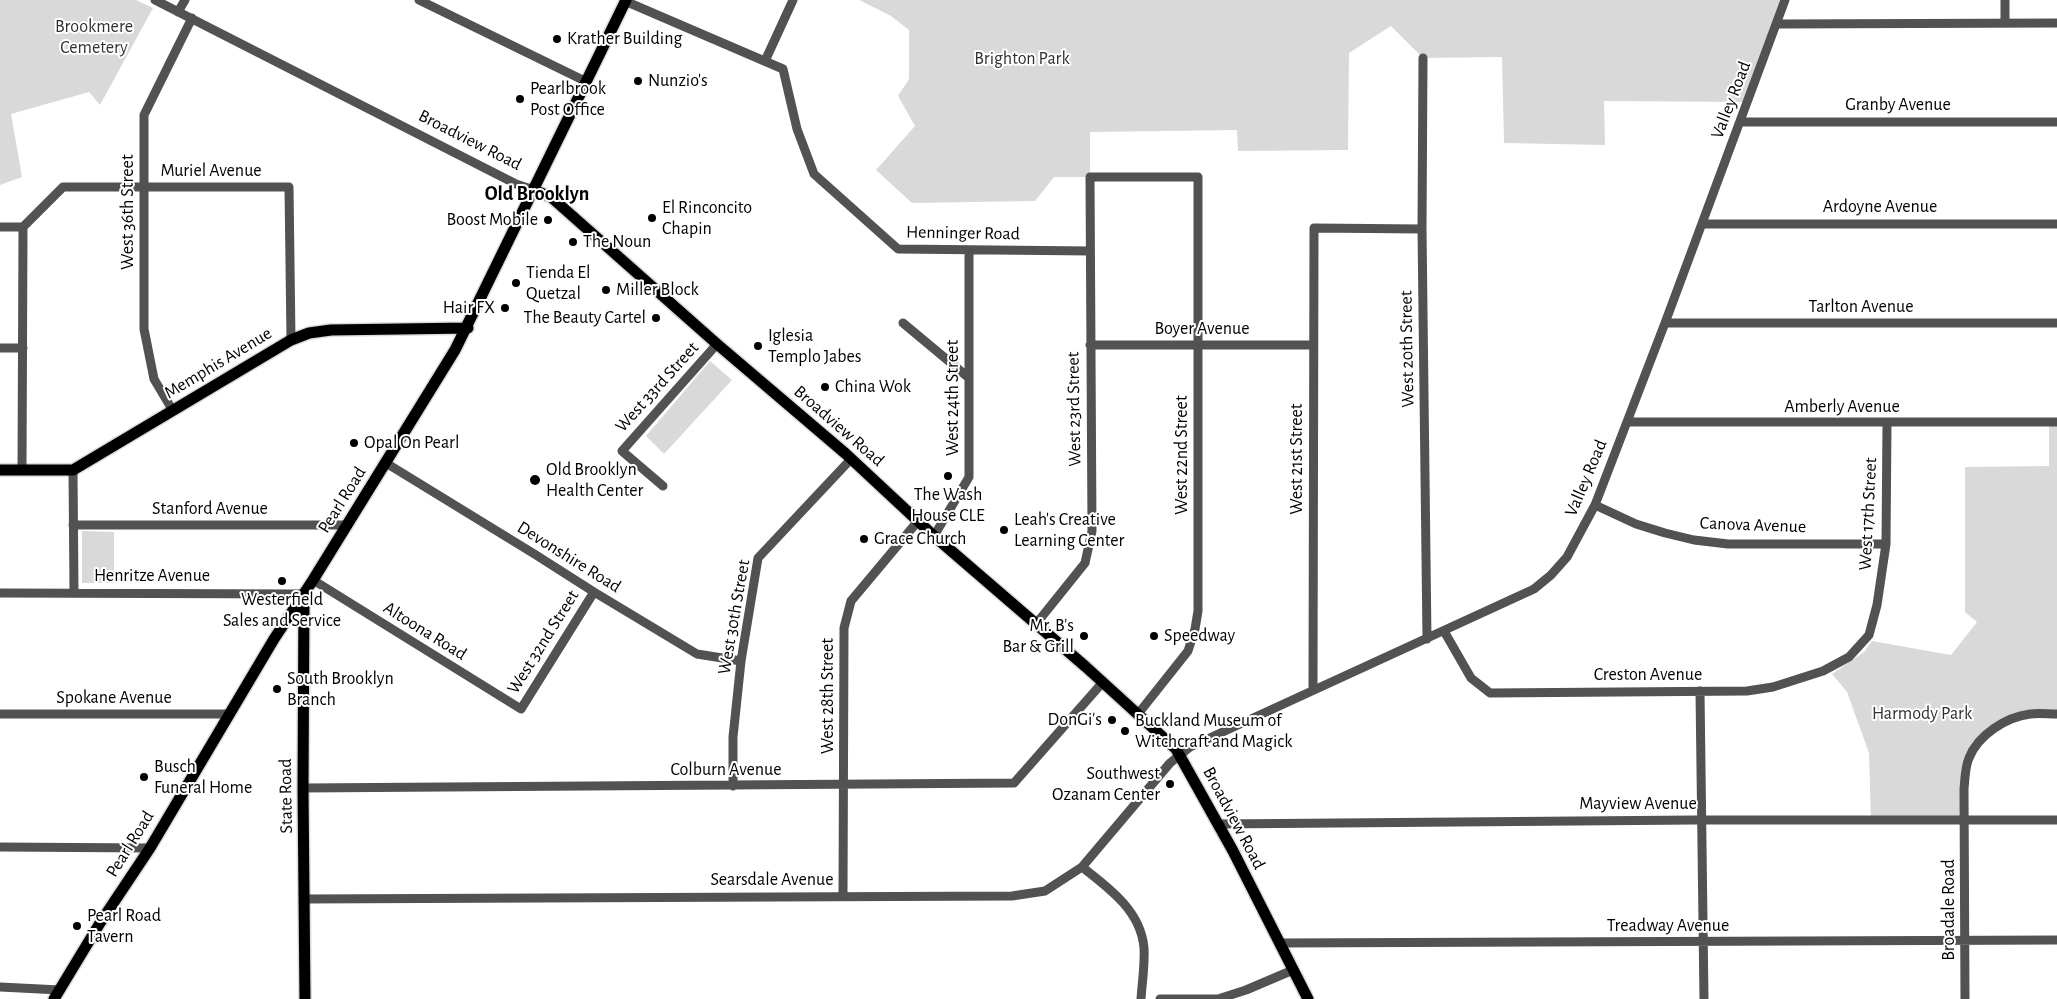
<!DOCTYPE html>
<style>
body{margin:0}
canvas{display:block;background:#fff}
</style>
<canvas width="2057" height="999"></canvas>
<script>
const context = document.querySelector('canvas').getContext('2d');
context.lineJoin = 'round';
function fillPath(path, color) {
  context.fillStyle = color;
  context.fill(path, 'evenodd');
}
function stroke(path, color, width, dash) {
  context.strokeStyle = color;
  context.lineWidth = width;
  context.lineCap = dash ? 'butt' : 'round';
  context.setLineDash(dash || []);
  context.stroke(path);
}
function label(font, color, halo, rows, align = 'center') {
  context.font = font + ' "Alegreya Sans",sans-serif';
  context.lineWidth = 4;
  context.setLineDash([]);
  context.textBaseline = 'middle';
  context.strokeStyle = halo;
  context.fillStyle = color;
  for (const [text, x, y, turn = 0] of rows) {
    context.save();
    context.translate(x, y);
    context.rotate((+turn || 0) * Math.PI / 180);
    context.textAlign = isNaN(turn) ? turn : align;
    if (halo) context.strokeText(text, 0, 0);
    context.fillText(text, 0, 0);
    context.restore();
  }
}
fillPath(new Path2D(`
 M0,0H136L153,8L100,105L89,92L11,114L22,177L0,185Z
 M859,0H1785L1747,102L1604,101L1605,145L1504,143L1502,57L1423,58L1391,26L1349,53L1348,150L1238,151L1237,130L1090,132V177H1054L1035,201L912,203L876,170L915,126L898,96L909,79V30L891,16Z
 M710,361L732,380L664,454L646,436Z
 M2057,422V716H2020L1999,725L1969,757L1965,821H1871L1869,753L1847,692L1832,674L1864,652L1872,641L1951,655L1977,622L1965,612V467L2049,466V423Z
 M82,531L114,532V583H82Z`), '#d9d9d9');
const major = new Path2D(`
 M534,190L551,197L717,344L846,454L934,536L1086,667L1176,749L1233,851L1308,999
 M0,470H73L291,340L309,333L331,330L468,328
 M304,595L303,788L305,999
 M54,999L100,923L150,848L274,639L313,580L455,350L626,0`);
stroke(major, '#dbdbdb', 14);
stroke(new Path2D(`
 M155,0L516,184L534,190
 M419,0L587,82
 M2005,0V23
 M625,1L783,69L797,129L814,174L898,249L1090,251
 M178,12L185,0
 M1777,24L2057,23
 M1423,58L1422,229L1427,639
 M765,61L793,0
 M1740,122H2057
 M1703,224H2057
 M0,227H23L63,187H289L291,340
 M903,323L969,378
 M1665,323H2057
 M1090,345H1313
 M0,348H23
 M173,411L154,379L144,329V115L192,18
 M1627,422H2057
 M386,463L536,555L594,592L697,654L741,661
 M22,470L23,227
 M73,470L74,592
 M663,486L622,451L717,344
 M1595,505L1636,524L1665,533L1694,540L1728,544H1886
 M73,525H346
 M934,536L969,477V251
 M313,580L521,709L594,592
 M0,593L304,594
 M1036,624L1085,563L1092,531L1090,177H1198V611L1195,629L1188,651L1138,714
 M1444,631L1471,678L1490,693L1747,691L1773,687L1823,671L1849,657L1869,635L1877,605L1886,544L1887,423
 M1313,690L1314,228L1422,229
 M1700,691L1704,999
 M0,714H228
 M733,786V737L741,661L758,558L851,459
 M303,788L1014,783L1103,682
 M1219,824L1695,820H2057
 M0,847L150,848
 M1082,867C1109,888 1141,911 1144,948C1145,965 1142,983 1141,999
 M843,896L844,628L851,601L918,521
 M305,899L1012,896L1045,891L1082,867L1170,763L1190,747L1534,589L1551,575L1567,557L1595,505L1665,323L1785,0
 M1279,943L2057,940
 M0,987L60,990
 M1160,999H1218L1246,990L1293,970
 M1965,999L1964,789C1965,779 1965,767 1969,758C1978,735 2006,717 2030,714C2038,713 2048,714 2057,714`), '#525252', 9);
stroke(major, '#000', 11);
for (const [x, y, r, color] of [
 [557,39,5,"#000"],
 [638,81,5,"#000"],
 [520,99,5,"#000"],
 [652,218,5,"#000"],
 [548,220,5,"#000"],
 [573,242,5,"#000"],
 [516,283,5,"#000"],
 [606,290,5,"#000"],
 [505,308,5,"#000"],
 [656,318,5,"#000"],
 [758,346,5,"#000"],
 [825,387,5,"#000"],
 [354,443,5,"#000"],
 [948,476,5,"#000"],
 [535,480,6,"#000"],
 [1004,530,5,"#000"],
 [864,539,5,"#000"],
 [282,581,5,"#000"],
 [1084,636,5,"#000"],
 [1154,636,5,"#000"],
 [277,689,5,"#000"],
 [1112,720,5,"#000"],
 [1125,731,5,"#000"],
 [144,777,5,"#000"],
 [1170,784,5,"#000"],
 [77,926,5,"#000"]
]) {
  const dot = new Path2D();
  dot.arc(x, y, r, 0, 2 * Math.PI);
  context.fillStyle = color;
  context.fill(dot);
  stroke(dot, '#fff', 2);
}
label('18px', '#303030', '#fff', [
 ["Brookmere",94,27],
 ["Cemetery",94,48],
 ["Brighton Park",1022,59],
 ["Harmody Park",1922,714]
]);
label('18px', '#000', '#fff', [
 ["Krather Building",567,39],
 ["Nunzio's",648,81],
 ["Pearlbrook",530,89],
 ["Post Office",530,110],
 ["El Rinconcito",662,208],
 ["Chapin",662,229],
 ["Boost Mobile",538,220,"right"],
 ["The Noun",583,242],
 ["Tienda El",526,273],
 ["Quetzal",526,294],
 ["Miller Block",616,290],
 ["Hair FX",495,308,"right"],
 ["The Beauty Cartel",646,318,"right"],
 ["Iglesia",768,336],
 ["Templo Jabes",768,357],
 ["China Wok",835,387],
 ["Opal On Pearl",364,443],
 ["Old Brooklyn",546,470],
 ["Health Center",546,491],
 ["The Wash",948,495,"center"],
 ["House CLE",948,516,"center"],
 ["Leah's Creative",1014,520],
 ["Learning Center",1014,541],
 ["Grace Church",874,539],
 ["Westerfield",282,600,"center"],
 ["Sales and Service",282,621,"center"],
 ["Mr. B's",1074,626,"right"],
 ["Bar & Grill",1074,647,"right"],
 ["Speedway",1164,636],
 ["South Brooklyn",287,679],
 ["Branch",287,700],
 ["DonGi's",1102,720,"right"],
 ["Buckland Museum of",1135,721],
 ["Witchcraft and Magick",1135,742],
 ["Busch",154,767],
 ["Funeral Home",154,788],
 ["Southwest",1160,774,"right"],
 ["Ozanam Center",1160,795,"right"],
 ["Pearl Road",87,916],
 ["Tavern",87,937]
], 'left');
label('18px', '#000', '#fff', [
 ["Valley Road",1731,100,-69],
 ["Granby Avenue",1898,105],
 ["Broadview Road",470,140,27],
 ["Muriel Avenue",211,171],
 ["Ardoyne Avenue",1880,207],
 ["West 36th Street",128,212,-90],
 ["Henninger Road",963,233,1],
 ["Tarlton Avenue",1861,307],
 ["Boyer Avenue",1202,329],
 ["West 20th Street",1407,349,-91],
 ["Memphis Avenue",218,363,-31],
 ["West 33rd Street",657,387,-48],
 ["West 24th Street",953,398,-90],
 ["Amberly Avenue",1842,407],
 ["West 23rd Street",1074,409,-91],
 ["Broadview Road",839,426,41],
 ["West 22nd Street",1182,455,-90],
 ["West 21st Street",1297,459,-90],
 ["Valley Road",1586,478,-67],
 ["Pearl Road",342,500,-58],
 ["Stanford Avenue",210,509],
 ["West 17th Street",1868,514,-87],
 ["Canova Avenue",1753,525,2],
 ["Devonshire Road",569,557,32],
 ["Henritze Avenue",152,576],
 ["West 30th Street",734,617,-80],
 ["Altoona Road",425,631,32],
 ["West 32nd Street",543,642,-58],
 ["Creston Avenue",1648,675],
 ["West 28th Street",828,696,-90],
 ["Spokane Avenue",114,698],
 ["Colburn Avenue",726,770],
 ["State Road",286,796,-91],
 ["Mayview Avenue",1638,804],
 ["Broadview Road",1234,818,62],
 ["Pearl Road",130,844,-58],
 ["Searsdale Avenue",772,880],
 ["Broadale Road",1949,910,-90],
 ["Treadway Avenue",1668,926]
]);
label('bold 20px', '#000', '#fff', [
 ["Old Brooklyn",537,194]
]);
</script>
